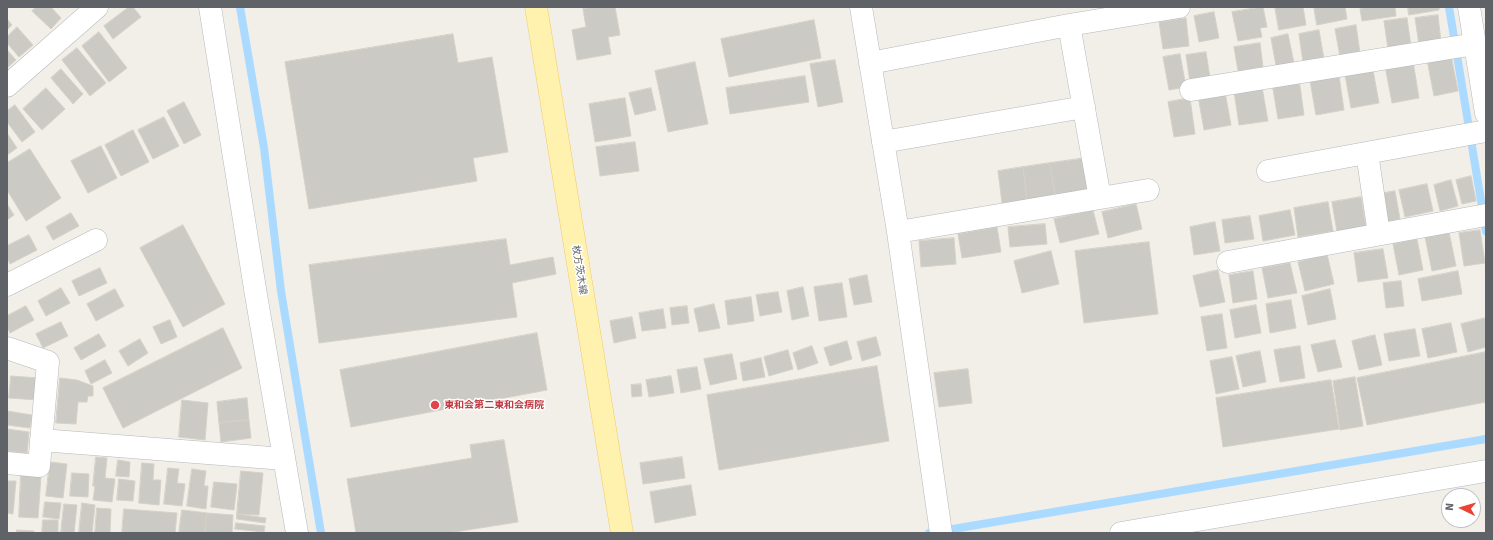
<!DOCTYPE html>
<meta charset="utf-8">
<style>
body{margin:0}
#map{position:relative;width:1493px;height:540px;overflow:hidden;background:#f1efe8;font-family:Signika,sans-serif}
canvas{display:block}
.frame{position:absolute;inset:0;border:8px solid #5f6368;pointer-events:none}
.north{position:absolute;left:1441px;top:488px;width:40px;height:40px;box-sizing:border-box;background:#fff;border:1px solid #bfc1c3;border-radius:50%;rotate:275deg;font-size:11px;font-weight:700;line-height:16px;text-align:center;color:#5f6368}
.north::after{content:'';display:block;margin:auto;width:14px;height:18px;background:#ea4335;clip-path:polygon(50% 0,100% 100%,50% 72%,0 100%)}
</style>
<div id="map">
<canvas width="1493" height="540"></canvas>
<div class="frame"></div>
<div class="north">N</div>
</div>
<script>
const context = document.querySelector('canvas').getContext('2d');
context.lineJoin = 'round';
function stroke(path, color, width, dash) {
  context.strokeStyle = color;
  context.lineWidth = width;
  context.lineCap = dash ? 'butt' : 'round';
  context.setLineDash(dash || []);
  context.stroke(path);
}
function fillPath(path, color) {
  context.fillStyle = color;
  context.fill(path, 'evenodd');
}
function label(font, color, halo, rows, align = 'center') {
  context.font = font + ' Signika,"Noto Sans JP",sans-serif';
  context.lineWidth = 3;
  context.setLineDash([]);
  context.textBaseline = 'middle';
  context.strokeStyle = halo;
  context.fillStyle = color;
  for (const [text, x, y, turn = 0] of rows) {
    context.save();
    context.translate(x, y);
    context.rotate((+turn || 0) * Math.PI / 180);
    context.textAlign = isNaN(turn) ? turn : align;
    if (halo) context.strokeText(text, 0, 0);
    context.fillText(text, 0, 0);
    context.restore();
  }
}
stroke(new Path2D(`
 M240,7L264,148L281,291L321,533
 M1449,7L1486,231
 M929,533L1486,439`), '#aadaff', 8);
const building = new Path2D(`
 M36,7H51L61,18L51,29L32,11Z
 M129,7H133L141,17L113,39L104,26Z
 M592,7H615L620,35L608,37L611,54L577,60L572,30L586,27L583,9Z
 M1263,7L1267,27L1260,28L1262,37L1238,41L1232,12Z
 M1275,7H1303L1306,25L1279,30Z
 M1314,7H1345L1347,19L1317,25Z
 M1367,7H1395L1396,16L1362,21L1360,9Z
 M1408,7H1439V10L1409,15Z
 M1214,12L1219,38L1199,42L1194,16Z
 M1438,15L1441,42L1419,45L1415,18Z
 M1186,18L1189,46L1163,49L1159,22Z
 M1407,18L1411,46L1388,49L1384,21Z
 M7,19L12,25L7,30Z
 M814,20L821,58L729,77L721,39Z
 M1356,25L1360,53L1340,57L1335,29Z
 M17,27L33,45L19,57L7,43V37Z
 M1319,30L1324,59L1303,62L1299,34Z
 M99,32L127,68L109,82L82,46Z
 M453,34L458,63L492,57L508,152L473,158L477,181L309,209L285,62Z
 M1288,34L1294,63L1276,66L1271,38Z
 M1260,43L1263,67L1238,71L1234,47Z
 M77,48L106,83L90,96L62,60Z
 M7,50L16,60L7,68Z
 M1206,52L1210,78L1190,82L1186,55Z
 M1180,54L1186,87L1169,90L1163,57Z
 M1451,55L1458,91L1434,96L1427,60Z
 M835,60L843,102L818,107L810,64Z
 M1413,61L1419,98L1392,103L1385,66Z
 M695,62L708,124L668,132L655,71Z
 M61,69L83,94L73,104L51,78Z
 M1373,70L1379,103L1351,108L1345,75Z
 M805,76L809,102L730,114L726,88Z
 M1339,76L1344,110L1316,115L1310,81Z
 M1299,79L1304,115L1278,119L1272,83Z
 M1262,87L1268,121L1239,125L1234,91Z
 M46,88L65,109L42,130L23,109Z
 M651,88L656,110L635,115L629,93Z
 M1225,92L1231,125L1204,130L1198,96Z
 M625,98L631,136L595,142L589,104Z
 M1190,98L1195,134L1174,137L1168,102Z
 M184,102L201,135L184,144L167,111Z
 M15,105L35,132L22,142L7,122V111Z
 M164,117L179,146L153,159L138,130Z
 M133,130L149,162L121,176L105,145Z
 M7,133L17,148L7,155Z
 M635,142L639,171L600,176L596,147Z
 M101,146L117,178L88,193L71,161Z
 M30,149L61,198L26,221L7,190V163Z
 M1086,158L1090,191L1055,196L1050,163Z
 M1050,163L1055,196L1027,200L1023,167Z
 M1023,167L1027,200L1002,203L998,171Z
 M1471,176L1476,201L1462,204L1456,180Z
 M1451,180L1458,206L1440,211L1434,185Z
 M1427,184L1433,211L1405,217L1399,190Z
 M1395,191L1400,219L1381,223L1375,195Z
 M1361,197L1366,227L1337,232L1332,202Z
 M1328,202L1333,231L1298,237L1294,208Z
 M7,204L14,215L7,220Z
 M1136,204L1142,229L1108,238L1102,212Z
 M1093,210L1099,234L1060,243L1054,219Z
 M1290,210L1295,235L1263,241L1259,216Z
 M71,213L79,226L53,240L46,227Z
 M1250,216L1254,239L1225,243L1222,220Z
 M1215,222L1220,251L1194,255L1190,227Z
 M1045,224L1047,244L1010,247L1008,227Z
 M183,225L225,304L183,327L140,248Z
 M997,227L1001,252L962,258L958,234Z
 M1480,230L1485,263L1464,266L1459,233Z
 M1449,232L1456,266L1432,271L1425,237Z
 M29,235L37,250L10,264L7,257V246Z
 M954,238L956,264L921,267L919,241Z
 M506,239L510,265L553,257L556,274L512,283L517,317L319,343L309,265Z
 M1417,239L1423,270L1399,275L1393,244Z
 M1149,242L1158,314L1084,323L1075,251Z
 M1383,249L1388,278L1358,282L1354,253Z
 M1051,251L1059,284L1022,293L1014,261Z
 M1327,254L1334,284L1305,291L1298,262Z
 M1290,263L1297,293L1268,298L1262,268Z
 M100,268L107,283L79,296L72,281Z
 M1218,270L1225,302L1200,307L1193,276Z
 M1253,271L1257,299L1233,303L1229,275Z
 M1458,271L1462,294L1422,301L1418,279Z
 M867,275L872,302L854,305L849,279Z
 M1401,281L1404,306L1386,308L1383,283Z
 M842,283L847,317L819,321L814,287Z
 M803,287L809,316L792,320L787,291Z
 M61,288L70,303L46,316L38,301Z
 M115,289L124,306L96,321L87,304Z
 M1330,289L1336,319L1308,325L1302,296Z
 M778,292L782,312L760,316L756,295Z
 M751,297L754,321L728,325L725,301Z
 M1291,300L1296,328L1270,333L1266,304Z
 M714,304L720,328L699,332L694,309Z
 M1256,305L1261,333L1235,338L1230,310Z
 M26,306L34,320L10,333L7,327V316Z
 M687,306L689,323L672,325L670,308Z
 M663,309L666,328L642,331L639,313Z
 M1222,314L1227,348L1207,351L1201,317Z
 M632,317L636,338L614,343L610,321Z
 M1486,318V347L1468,352L1461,324Z
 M170,320L177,337L161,344L153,327Z
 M61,322L68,336L43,348L36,334Z
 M1451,323L1457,352L1428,358L1422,329Z
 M223,328L242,368L123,428L103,388Z
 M1415,329L1420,356L1389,361L1384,334Z
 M537,333L547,390L351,427L340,370Z
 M99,334L106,346L81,360L74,348Z
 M1375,335L1382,365L1359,370L1352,341Z
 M876,337L881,355L862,361L857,342Z
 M140,339L148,353L128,366L119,351Z
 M1335,340L1342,367L1318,372L1311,345Z
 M847,341L852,359L830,366L824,348Z
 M812,346L818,363L798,370L793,353Z
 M1300,346L1305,378L1280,382L1274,350Z
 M788,350L793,369L769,376L764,357Z
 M1260,351L1266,382L1243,387L1236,356Z
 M1486,352V402L1367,425L1357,378Z
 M732,354L737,379L710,385L704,359Z
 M1232,357L1239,389L1216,394L1210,361Z
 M761,358L765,377L743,381L740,363Z
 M105,360L112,373L91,384L85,371Z
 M877,366L889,441L719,470L707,395Z
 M697,367L701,389L681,393L677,370Z
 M968,369L972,403L939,407L934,373Z
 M11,376L39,378L37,400L9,398Z
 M671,376L674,393L649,397L646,380Z
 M1355,377L1363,426L1340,430L1333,381Z
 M60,378L77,380L93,386V396H88L87,402H78L76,424L56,423Z
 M1331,380L1339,429L1223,447L1216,398Z
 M641,384L642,396L632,397L631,385Z
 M247,398L249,420L219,423L217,402Z
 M182,400L208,403L205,440L179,437Z
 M7,411L32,415L30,428L7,425Z
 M249,420L251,438L221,442L219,423Z
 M7,429L29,432L27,453L7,451Z
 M504,440L518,522L448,533H356L347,479L472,458L470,445Z
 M96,457L107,458L105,478L115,479L112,502L93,500L95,486H93Z
 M682,457L685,478L643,484L640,463Z
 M118,460L130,462L129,477L116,476Z
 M50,462L67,464L63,498L46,496Z
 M142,463L154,464L153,480H161L159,505L139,503Z
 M168,468L179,469L177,483L185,484L182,506L164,504Z
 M192,469L206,471L204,486H208L206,509L187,506Z
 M241,471L263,473L259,515L237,514Z
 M72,473L89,474L88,497L70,496Z
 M21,474L41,476L38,518L19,517Z
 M119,479L135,481L133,501L117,500Z
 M7,481H16L13,514L7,513Z
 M214,482L237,484L234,510L211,507Z
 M691,485L696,515L655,523L650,492Z
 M45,502L61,503L59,519L43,517Z
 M82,503L95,505L92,533H79Z
 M64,504L77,505L74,533H61Z
 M97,508L111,509L110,533H95Z
 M124,509L177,513L175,533H122Z
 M182,510L207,513L205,533H179Z
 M207,513L233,515L232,533H205Z
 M237,514L266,518L265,523L237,519Z
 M43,520H58V533H42Z
 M236,523L265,526L264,532L235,529Z
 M17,530L34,531V533H17Z`);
fillPath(building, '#cccac5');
stroke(building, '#d6d1c6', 1);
const minor = new Path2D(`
 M210,7L256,295L297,533
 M861,7L898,232L941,533
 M1469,7L1486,113
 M1069,25L1100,198
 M870,63L1069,25L1179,7
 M7,86L97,7
 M1191,90L1475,44
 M883,142L1084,107
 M1367,153L1379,234
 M1268,171L1486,131
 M898,232L1148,190
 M1228,262L1486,215
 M7,285L96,240
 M7,348L48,362L39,466L7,463
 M41,440L284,459
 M1121,533L1486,471`);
const major = new Path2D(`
 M536,7L622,533`);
stroke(minor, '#b5b8bc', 23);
stroke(major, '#f2c960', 23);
stroke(minor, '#fff', 22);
stroke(major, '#fff2af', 22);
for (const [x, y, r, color] of [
 [435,405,5,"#e0444e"]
]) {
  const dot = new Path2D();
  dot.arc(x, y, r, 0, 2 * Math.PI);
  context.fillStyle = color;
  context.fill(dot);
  stroke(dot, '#fff', 1.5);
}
label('10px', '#5f6368', '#fff', [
 ["枚方茨木線",579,270,81]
]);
label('bold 10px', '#be3a42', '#fff', [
 ["東和会第二東和会病院",444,405]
], 'left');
</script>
